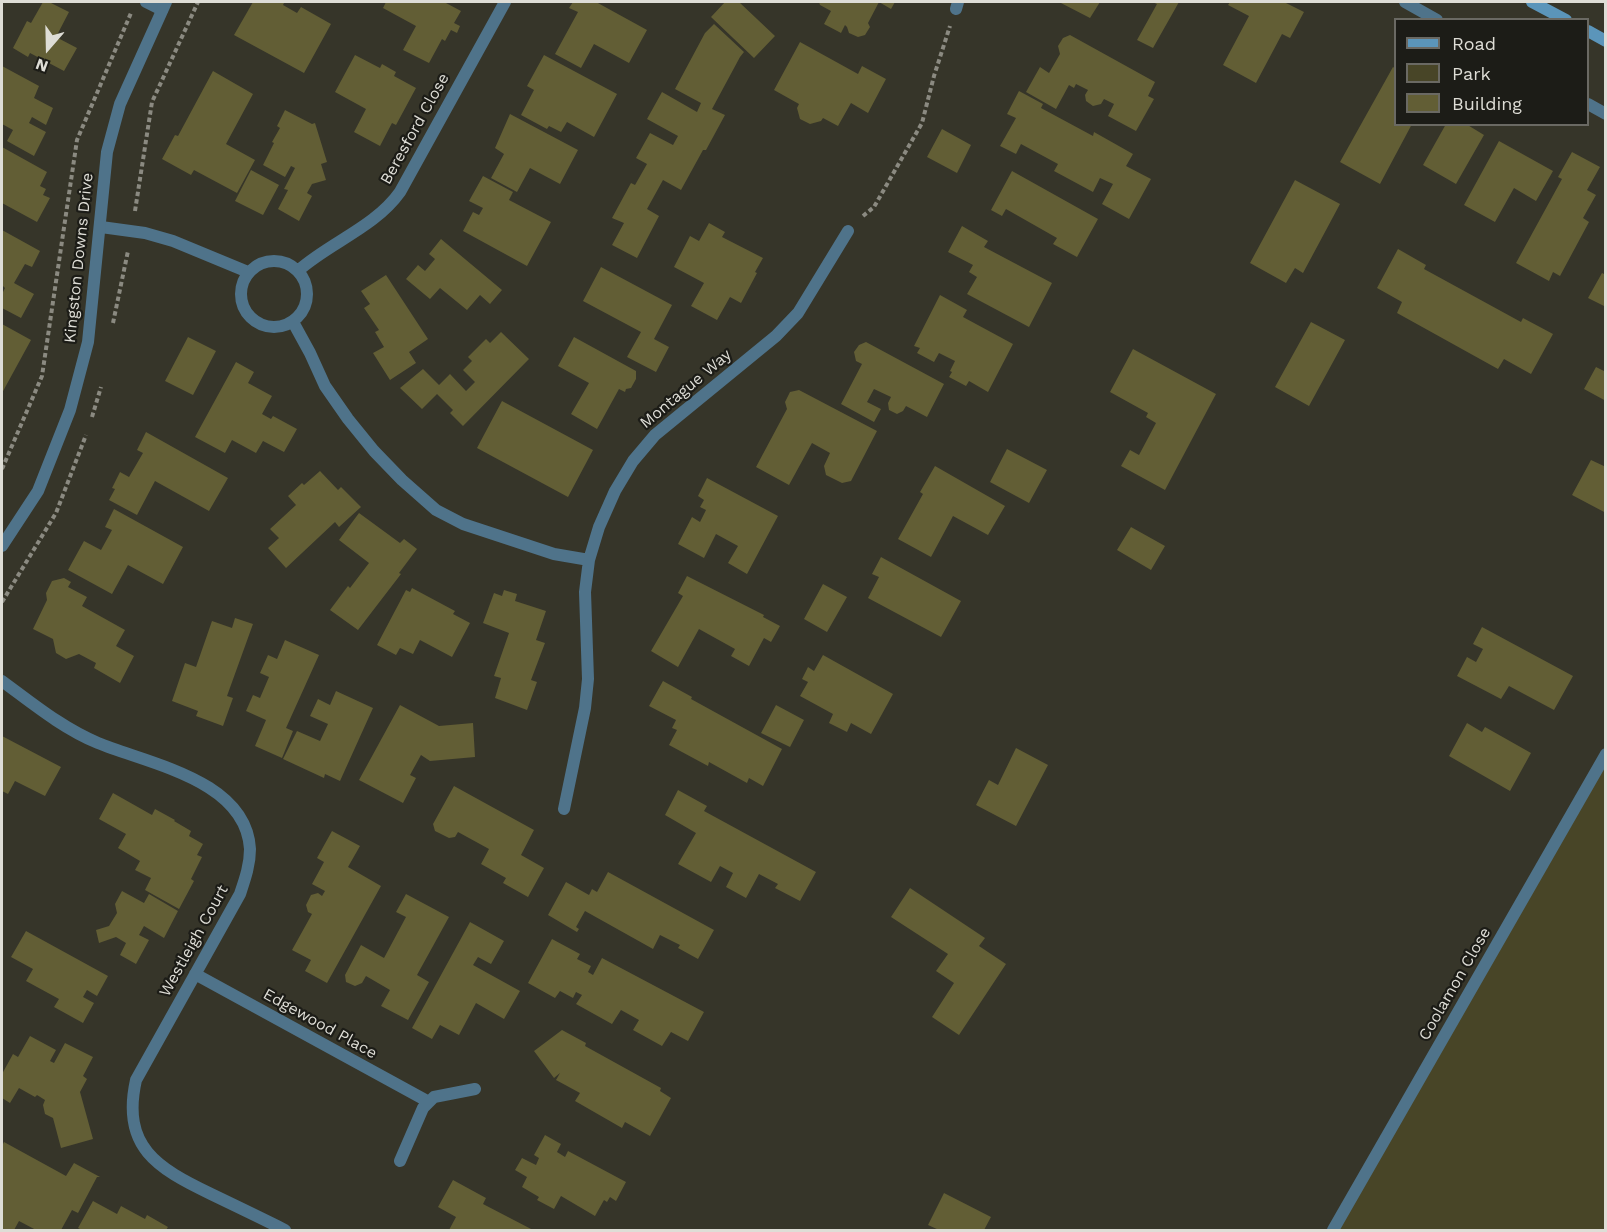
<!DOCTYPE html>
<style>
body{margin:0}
#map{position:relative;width:1607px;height:1232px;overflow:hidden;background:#363529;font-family:"Work Sans",sans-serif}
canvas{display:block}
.frame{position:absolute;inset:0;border:3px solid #deddd6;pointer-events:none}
.legend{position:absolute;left:1394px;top:18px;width:195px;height:108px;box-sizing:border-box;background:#1c1c17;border:2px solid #6a6963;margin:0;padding:8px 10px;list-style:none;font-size:18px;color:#deddd6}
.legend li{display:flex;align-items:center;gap:12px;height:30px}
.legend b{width:30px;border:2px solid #6a6963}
.north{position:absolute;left:18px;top:18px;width:60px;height:60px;-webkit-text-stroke:4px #1c1c17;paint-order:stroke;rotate:200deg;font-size:16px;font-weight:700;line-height:24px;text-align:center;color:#deddd6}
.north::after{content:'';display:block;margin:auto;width:21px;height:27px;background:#deddd6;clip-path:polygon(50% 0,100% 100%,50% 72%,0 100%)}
</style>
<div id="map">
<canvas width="1607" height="1232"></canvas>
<div class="frame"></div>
<ul class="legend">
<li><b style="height:8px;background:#5b95ba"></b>Road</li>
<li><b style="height:16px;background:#484527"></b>Park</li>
<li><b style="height:16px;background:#625e35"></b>Building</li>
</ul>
<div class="north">N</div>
</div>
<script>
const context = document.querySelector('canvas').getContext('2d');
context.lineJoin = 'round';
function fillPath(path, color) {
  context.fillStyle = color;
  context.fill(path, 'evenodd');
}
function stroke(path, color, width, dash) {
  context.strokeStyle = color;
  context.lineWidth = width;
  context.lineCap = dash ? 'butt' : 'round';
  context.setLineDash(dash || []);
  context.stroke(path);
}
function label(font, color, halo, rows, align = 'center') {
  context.font = font + ' "Work Sans",sans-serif';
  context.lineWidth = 4.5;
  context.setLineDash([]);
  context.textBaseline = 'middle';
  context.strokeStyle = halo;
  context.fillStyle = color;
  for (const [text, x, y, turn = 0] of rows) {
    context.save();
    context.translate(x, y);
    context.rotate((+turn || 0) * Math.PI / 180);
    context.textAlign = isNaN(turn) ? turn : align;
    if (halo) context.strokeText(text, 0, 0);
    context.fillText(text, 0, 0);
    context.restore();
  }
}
fillPath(new Path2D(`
 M1605,754V1230H1333Z`), '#484527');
fillPath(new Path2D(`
 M43,2H49L69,12L56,37L77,48L64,71L30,53L28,57L13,48L27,21L31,23Z
 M253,2H281L284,3L283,5L297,13L301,7L331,24L304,73L234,35Z
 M386,2H447L446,3L461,11L454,23L460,26L457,33L451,30L445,41L442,39L429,63L403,50L416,26L383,8Z
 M573,2H596L647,30L629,63L594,44L581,68L555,54L578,12L569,8Z
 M725,2H739L775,36L754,58L711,17Z
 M819,2H895L891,9L879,2L868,23L870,27L865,35L858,37L849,33L847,27L845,25L841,33L824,24L831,11L820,5Z
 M1059,2H1100L1090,18Z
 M1152,2H1179L1153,48L1137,40L1157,4Z
 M1230,2H1284L1304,12L1290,38L1282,34L1256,83L1223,65L1249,16L1228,5Z
 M714,24L744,52L740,57L712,109L725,115L706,150H703L681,190L663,180L647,209L659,216L637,258L612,245L624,223L612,218L631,183L635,185L647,164L636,158L650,133L673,145L678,136L647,119L662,92L697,112L701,103L675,89L705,33Z
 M1070,35L1155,82L1148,96L1154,99L1136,131L1108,116L1114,104L1104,99L1101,104L1093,106L1086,101L1085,95L1088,90L1076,84L1074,88L1069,85L1056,109L1026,92L1040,67L1049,73L1060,54L1058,46L1063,38Z
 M800,42L858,74L862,66L886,79L868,113L851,103L838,126L823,118L821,121L810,124L800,119L797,108L799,104L774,90Z
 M355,55L380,68L382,64L396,72L394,76L416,88L396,125L392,123L380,146L354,132L366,109L335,92Z
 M544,55L617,94L594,137L567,122L561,132L549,126L547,129L521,115L534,90L527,86Z
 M2,66L39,86L34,98L53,108L46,125L32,117L29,123L46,132L34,156L7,141L13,130L2,124Z
 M1393,67L1396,69V124H1412L1380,184L1340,162Z
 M213,71L253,94L226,144L255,160L237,193L194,170L191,175L162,159L175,135L178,136Z
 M1019,91L1043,104L1041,108L1093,136L1094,132L1133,154L1126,166L1151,179L1129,219L1102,204L1113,184L1100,178L1093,192L1054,171L1058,164L1021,144L1016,154L1000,146L1016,118L1007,114Z
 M285,110L312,124L315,123L327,162L321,164L326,180L312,184L307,193L312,196L299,221L278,209L288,190L284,189L295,168L291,166L285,177L263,165L274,143L272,142L280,128L277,126Z
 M510,114L578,150L560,184L530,168L517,192L491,178L504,154L495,148Z
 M1446,124H1466L1484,135L1456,184L1423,165Z
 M942,129L971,145L957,173L927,157Z
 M1499,141L1553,171L1536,201L1514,188L1495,222L1464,205Z
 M2,147L47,172L40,186L46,189L43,195L50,198L37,222L2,203Z
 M1572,152L1600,167L1587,190L1596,195L1583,218L1589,222L1560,276L1553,272L1549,281L1516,263L1562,179L1558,177Z
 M251,170L279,185L263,215L235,201Z
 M1012,171L1098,219L1077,257L1053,244L1057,238L1006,209L1002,216L991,210Z
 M483,176L513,192L509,200L551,222L527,266L463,231L473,212L479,215L483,208L469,201Z
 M1295,180L1340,204L1303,273L1295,268L1286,283L1250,263Z
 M709,223L725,232L722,237L763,258L755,272L757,273L741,303L730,297L717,320L691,306L704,283L674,267L690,236L699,241Z
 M962,226L988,241L984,247L1052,283L1029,327L967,294L977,277L969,272L973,265L948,252Z
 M2,230L40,251L32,267L25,264L14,283L34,294L21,318L2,308V294L5,288L2,285Z
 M441,239L502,290L490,304L480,295L467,310L440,288L430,299L406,279L418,265L425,271L435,259L429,254Z
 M1398,249L1426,265L1424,269L1521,322L1523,318L1553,334L1531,374L1504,359L1498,369L1397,313L1402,302L1377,288Z
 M601,267L672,305L654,339L669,347L656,372L627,357L641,332L583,301Z
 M1602,273L1606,275V307L1588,298Z
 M386,275L428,339L409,352L416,363L390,380L373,353L384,347L375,332L379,330L364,308L370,304L361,291Z
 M940,295L967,310L963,317L1013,344L988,392L969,381L966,386L949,377L952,372L950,371L955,361L939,353L934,362L917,353L920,348L914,346Z
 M1311,322L1345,340L1309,406L1275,387Z
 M2,324L31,340L2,393Z
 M501,332L529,359L463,426L450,413L453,410L437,394L422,409L400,388L423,369L439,385L450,374L466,391L475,382L463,370L472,361L468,357L486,339L490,343Z
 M188,337L216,351L193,395L165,381Z
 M574,337L636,371V379L631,388L626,389L625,392L619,389L597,429L571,414L589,383L558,366Z
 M866,342L944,384L927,417L906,406L903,411L897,414L889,410L888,403L891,397L874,389L867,402L881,409L874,422L841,404L862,364L856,361L854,352L859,345Z
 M1133,349L1216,394L1165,490L1121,466L1130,450L1139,455L1156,423L1146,417L1148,413L1110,392Z
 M236,362L254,372L248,383L272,396L262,414L271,419L273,416L297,429L284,452L263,441L256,453L232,440L225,453L195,437Z
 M1596,367L1606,372V401L1584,389Z
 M799,390L877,431L851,481L842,483L826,475L824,466L830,453L812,443L789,485L756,467L787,409L785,402L790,392Z
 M502,401L593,450L568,497L477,448Z
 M146,432L228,478L209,511L155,481L137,515L109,500L115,489L112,488L120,472L129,477L143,453L137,450Z
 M1007,449L1047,470L1029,503L990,482Z
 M1591,460L1606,467V513L1572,495Z
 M935,466L1005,506L988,535L953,516L931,557L898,539L923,494L920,492Z
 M320,471L338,490L341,487L361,507L339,527L335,522L286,568L268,548L279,538L270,529L296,505L288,496L302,483L304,485Z
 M707,478L778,516L747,574L728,563L738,546L716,534L704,558L678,544L692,517L700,522L706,510L700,507L704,500L698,496Z
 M114,509L183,547L163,584L128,565L112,594L68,570L84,541L101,550L112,530L105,527Z
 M359,513L400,543L404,539L417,549L399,573L401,574L358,630L330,610L348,586L350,588L369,563L339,540Z
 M1131,527L1165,546L1151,570L1117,550Z
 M881,557L961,601L941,637L868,598L879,577L872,574Z
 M687,576L764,615L763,617L780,626L771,642L764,638L749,666L731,656L735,649L699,629L678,667L651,651L683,596L678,593Z
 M64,578L71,582L68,587L87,597L82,606L125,630L116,646L134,656L120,683L94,668L96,663L79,654L66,659L56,653L53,639L33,629L47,600L46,593L52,581Z
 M823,584L847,597L827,632L804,619Z
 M412,588L455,611L453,614L470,623L452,657L420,640L413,654L400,648L396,655L377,645L406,590L410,592Z
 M504,590L517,594L515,601L546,611L536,640L545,643L531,680L537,682L527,710L495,698L501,678L494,676L509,633L483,623L494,593L502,596Z
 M235,618L253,624L227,696L233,698L223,726L196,716L198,711L172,701L185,663L196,667L212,621L232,628Z
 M1482,627L1573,676L1554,710L1509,686L1501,699L1457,676L1467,657L1476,662L1483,649L1473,644Z
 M285,640L319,655L286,728L293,731L282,758L255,746L266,720L246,711L253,695L260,698L269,677L260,673L268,655L277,659Z
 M823,655L893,694L871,734L851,723L847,732L829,723L833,714L800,696L808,682L802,679L808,667L814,671Z
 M663,681L692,697L691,699L782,749L763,786L749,778L747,783L709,762L708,766L669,745L677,730L672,728L676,720L649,706Z
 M336,691L373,708L340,781L325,774L324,778L283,759L297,731L320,741L328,724L310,716L318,699L330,705Z
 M400,705L439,726L473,723L475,757L430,761L421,755L410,775L416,778L403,803L359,780Z
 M776,705L804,720L790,747L761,733Z
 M1467,723L1482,732L1485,727L1531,753L1510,791L1449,756Z
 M2,736L61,767L45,796L15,781L8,794L2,791Z
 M1016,748L1048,765L1016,826L976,805L989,780L998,785Z
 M454,786L534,830L521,855L544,868L528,897L503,883L506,878L481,864L489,849L458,832L455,837L449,838L435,831L433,824Z
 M678,790L707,806L704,811L816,872L800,901L775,888L778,884L759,874L746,898L726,887L733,873L720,866L711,882L678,864L696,833L665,815Z
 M113,793L152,815L155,809L175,820L174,821L191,831L189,836L203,844L197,855L202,857L191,879L194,881L179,909L145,890L151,878L135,870L140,861L118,848L126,834L99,819Z
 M332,831L360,846L348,867L381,886L327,983L305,971L311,960L292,950L312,914L308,912L306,905L311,895L318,893L322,896L325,891L312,884L324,862L317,858Z
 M608,872L714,930L698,959L678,948L680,945L660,935L653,949L585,911L576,927L579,929L577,932L548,915L566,882L589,895L592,889L597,892Z
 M910,888L985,938L979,946L1006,964L959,1035L932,1017L954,983L936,971L948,954L891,917Z
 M122,891L144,903L149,894L178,911L164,938L144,926L139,935L149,940L136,964L120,955L126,943L116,937L99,943L96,930L109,926L117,913L115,904Z
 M406,894L449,917L417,975L429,982L408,1020L381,1006L390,990L366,976L362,983L355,986L346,982L345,975L361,945L384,958L406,917L396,912Z
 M470,922L504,941L491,964L478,957L473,965L520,991L504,1019L476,1003L459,1035L440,1025L432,1039L412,1028Z
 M26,931L108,976L97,996L87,990L83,997L94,1003L83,1023L54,1007L59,999L26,981L33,969L11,957Z
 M552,939L580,954L577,959L591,966L588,972L593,975L602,958L704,1012L688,1041L671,1032L662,1046L633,1030L639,1020L621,1010L612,1024L576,1004L582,995L576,992L573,998L560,991L555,998L528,983Z
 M562,1030L586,1043L585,1046L661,1088L660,1091L671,1098L650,1136L625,1122L622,1128L575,1101L580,1093L556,1080L560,1073L554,1078L534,1051Z
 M30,1036L56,1050L50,1061L54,1063L65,1043L93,1057L83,1076L87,1079L80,1092L93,1139L61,1148L53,1118L45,1114L43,1105L45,1100L37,1095L35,1097L19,1088L10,1103L2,1098V1074L13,1054L18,1057Z
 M545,1135L561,1144L557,1152L565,1157L568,1151L626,1182L616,1201L610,1197L607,1202L604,1200L595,1216L561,1196L554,1209L537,1200L539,1197L522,1187L527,1177L515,1170L522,1158L536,1165L539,1158L534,1155Z
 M4,1142L66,1176L74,1163L100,1177H97L78,1213L72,1210L61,1230H36L19,1221L14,1230H2V1146Z
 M453,1180L486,1198L483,1204L533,1230H449L456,1217L438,1207Z
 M944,1193L991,1217L984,1230H939L928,1225Z
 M93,1201L117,1214L121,1206L145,1219L147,1215L168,1227L166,1230H82L78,1228Z`), '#625e35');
stroke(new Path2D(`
 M135,211L152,102L198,2
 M863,216L874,207L922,123L934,76L950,26
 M113,323L128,251
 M92,417L101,387
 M2,469L42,376L77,140L131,13
 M2,602L56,513L86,435`), '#8b8a81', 4, [4.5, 3]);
stroke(new Path2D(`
 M146,2L162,10`), '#4f738a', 12);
stroke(new Path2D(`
 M1405,2L1437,20
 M956,9L958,2
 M1588,104L1606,114
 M101,227L145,233L173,241L248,272
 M241 294a33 33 0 1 1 66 0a33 33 0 1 1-66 0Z
 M299,270C331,242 375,227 400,192L505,2
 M293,322L310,353L325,386L348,419L374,451L402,480L436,510L463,524L554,554L589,560
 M2,681C32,703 62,728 98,743C149,764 246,780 250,849C250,865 245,879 240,894L136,1080C121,1147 157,1168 211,1194C236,1206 261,1218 285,1230
 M564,809L585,708L588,679L585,592L589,560L599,527L615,491L633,461L655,435L776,336L798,313L848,231
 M195,974L429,1102
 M400,1161L423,1108L434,1097L475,1089
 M1333,1230L1606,754`), '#4f738a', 12);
stroke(new Path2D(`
 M2,546L38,491L70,410L88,342L107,152L120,104L166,2`), '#4f738a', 12);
stroke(new Path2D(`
 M1532,2L1566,20
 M1588,31L1606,41`), '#5b95ba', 12);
label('16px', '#deddd6', '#1c1c17', [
 ["Beresford Close",415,129,-61],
 ["Kingston Downs Drive",79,258,-84],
 ["Montague Way",686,389,-40],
 ["Westleigh Court",194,941,-61],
 ["Coolamon Close",1455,984,-60],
 ["Edgewood Place",320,1024,29]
]);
</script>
